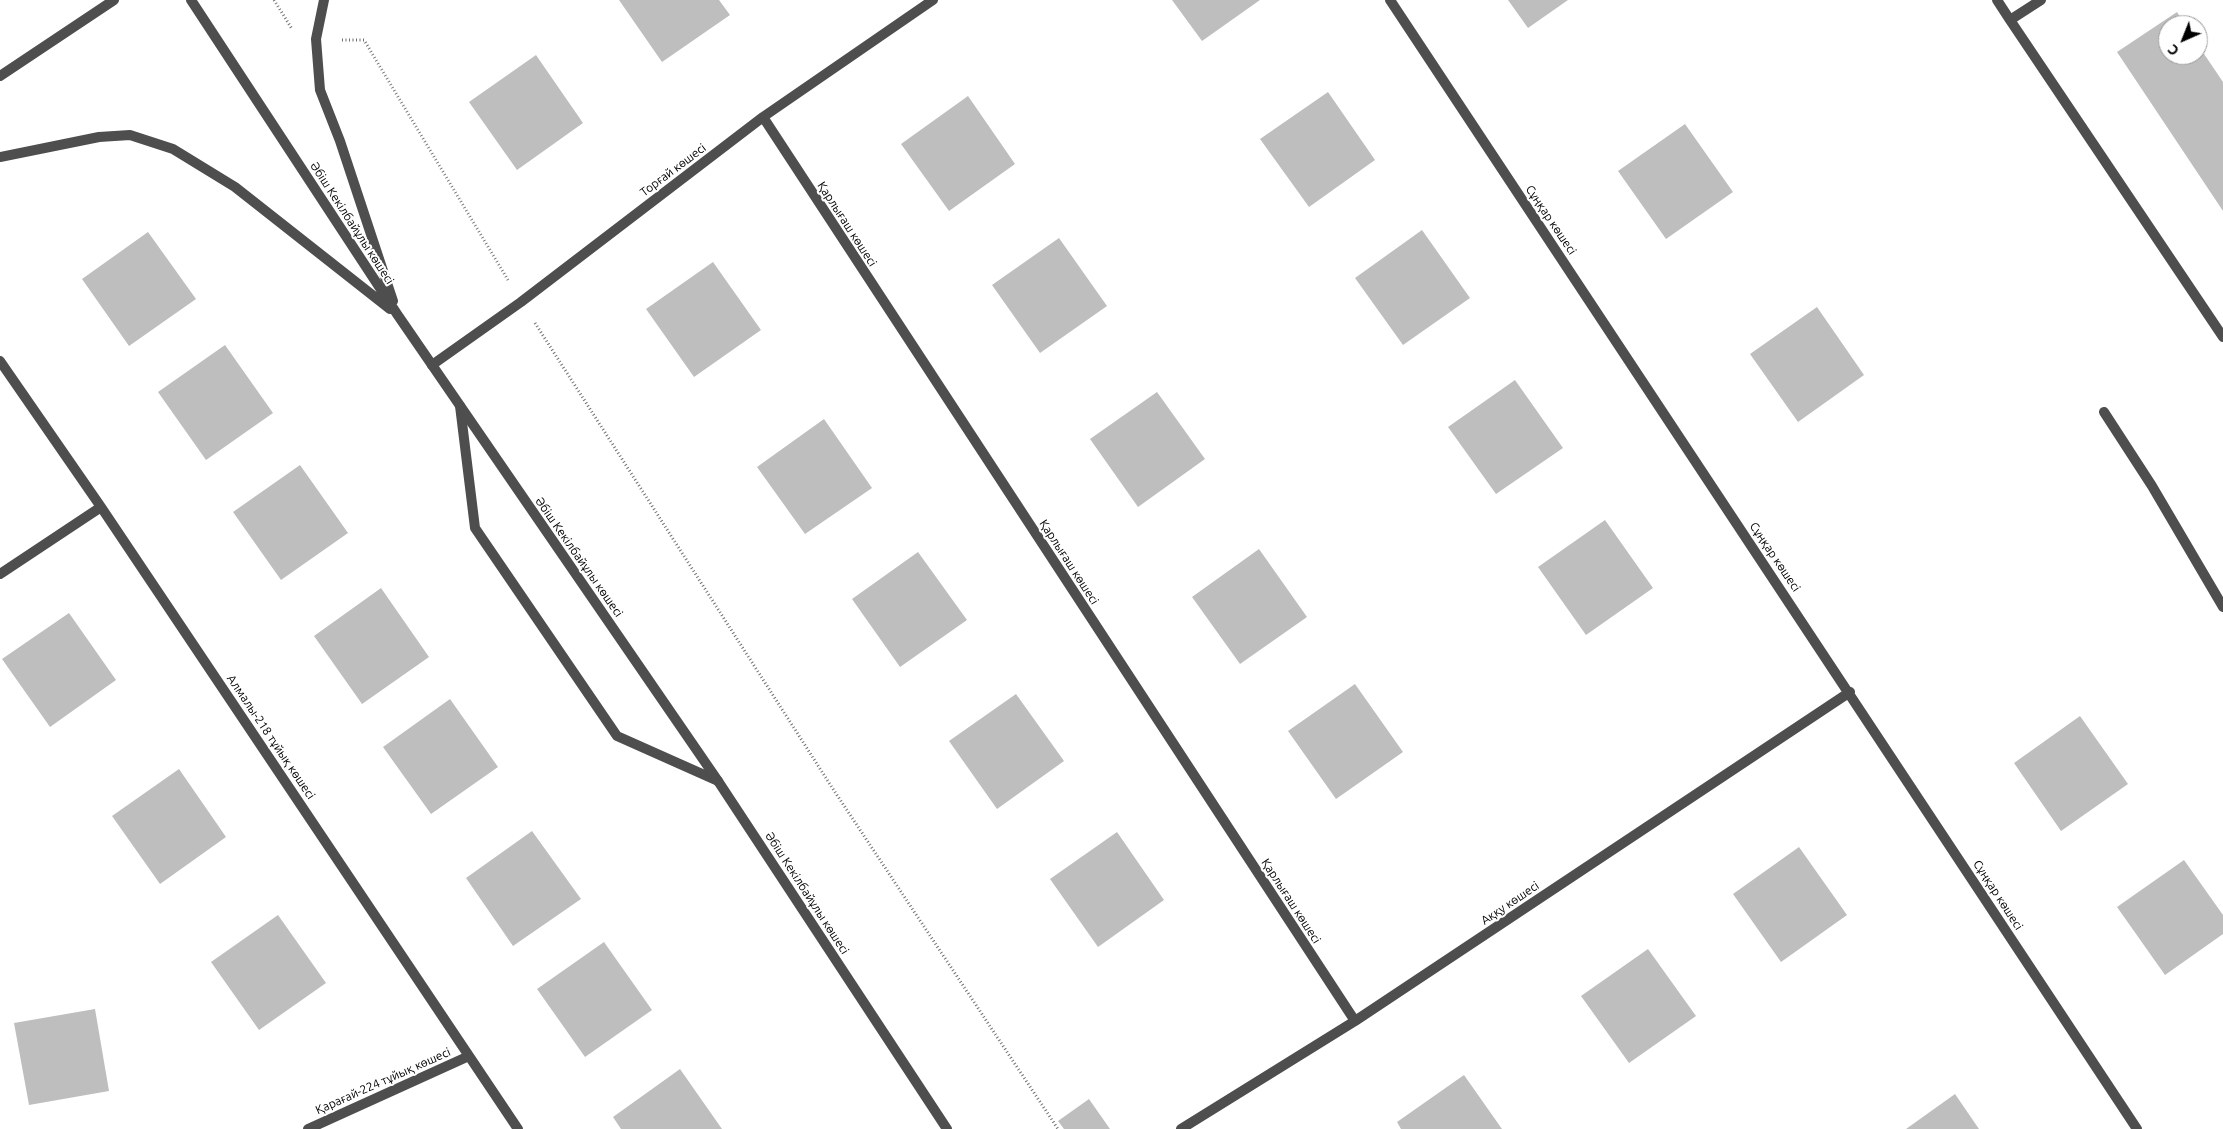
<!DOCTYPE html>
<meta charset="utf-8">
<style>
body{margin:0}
#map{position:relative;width:2223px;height:1129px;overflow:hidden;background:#fff;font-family:Ubuntu,sans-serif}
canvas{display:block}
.north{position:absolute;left:2158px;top:15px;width:50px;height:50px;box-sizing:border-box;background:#fff;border:1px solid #999;border-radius:50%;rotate:224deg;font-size:14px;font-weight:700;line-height:20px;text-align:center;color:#000}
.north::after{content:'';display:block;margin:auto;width:18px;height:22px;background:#000;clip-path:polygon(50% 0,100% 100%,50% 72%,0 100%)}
</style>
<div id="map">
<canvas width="2223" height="1129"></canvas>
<div class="north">С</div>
</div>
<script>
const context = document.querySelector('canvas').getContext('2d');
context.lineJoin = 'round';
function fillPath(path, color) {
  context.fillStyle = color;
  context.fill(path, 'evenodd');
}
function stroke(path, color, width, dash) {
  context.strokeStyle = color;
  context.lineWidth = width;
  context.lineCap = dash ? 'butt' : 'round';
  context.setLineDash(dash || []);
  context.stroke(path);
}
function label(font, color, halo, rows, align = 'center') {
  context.font = font + ' Ubuntu,sans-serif';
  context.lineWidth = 4;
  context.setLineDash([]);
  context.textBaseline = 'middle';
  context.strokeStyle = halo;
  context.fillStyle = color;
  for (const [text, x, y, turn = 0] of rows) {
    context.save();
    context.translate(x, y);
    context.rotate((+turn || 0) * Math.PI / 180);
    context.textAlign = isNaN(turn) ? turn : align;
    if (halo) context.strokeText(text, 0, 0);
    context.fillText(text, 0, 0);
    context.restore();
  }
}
fillPath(new Path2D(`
 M619,0H719L730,15L662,62Z
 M1172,0H1260L1202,41Z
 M1508,0H1568L1528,28Z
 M2177,12L2185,25H2168V55H2198V45L2223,82V211L2117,52Z
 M536,55L583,123L517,170L469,102Z
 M1328,92L1375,160L1309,207L1260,139Z
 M968,96L1015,164L949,211L901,144Z
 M1685,124L1733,192L1666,239L1618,171Z
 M1422,230L1470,298L1403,345L1355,278Z
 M148,232L196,299L129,346L82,279Z
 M1059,238L1107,306L1040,353L992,285Z
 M713,262L761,330L694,377L646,309Z
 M1817,307L1864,375L1798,422L1750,354Z
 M225,345L273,413L206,460L158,392Z
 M1515,380L1563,448L1496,494L1448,427Z
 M1157,392L1205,459L1138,507L1090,439Z
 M824,419L872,488L805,534L757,467Z
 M300,465L348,533L281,580L233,512Z
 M1605,520L1653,588L1586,635L1538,567Z
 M1259,549L1307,617L1240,664L1192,597Z
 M918,552L967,620L900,667L852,599Z
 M381,588L429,657L362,704L314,636Z
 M69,613L116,680L50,727L2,659Z
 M1355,684L1403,752L1336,799L1288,731Z
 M1016,694L1064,761L997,809L949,741Z
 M450,699L498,767L431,814L383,747Z
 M2080,716L2128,784L2061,831L2014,763Z
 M179,769L226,837L160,884L112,816Z
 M532,831L581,899L513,946L466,878Z
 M1117,832L1164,900L1098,947L1050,879Z
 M1799,847L1847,915L1781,962L1733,894Z
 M2184,860L2223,915V934L2165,975L2117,907Z
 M278,915L326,983L259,1030L211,962Z
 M604,942L652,1010L585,1057L537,989Z
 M1648,949L1696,1016L1629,1063L1581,996Z
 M95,1009L109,1091L29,1105L14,1023Z
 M680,1069L722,1129H621L613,1117Z
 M1464,1075L1502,1129H1401L1397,1122Z
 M1955,1094L1979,1129H1906Z
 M1089,1099L1110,1129H1064L1058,1121Z`), '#bebebe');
stroke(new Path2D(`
 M274,0L292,29
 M342,40H364L508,280
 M535,323L833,789L1058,1129`), '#707070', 3, [1, 2.5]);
stroke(new Path2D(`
 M460,406L475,528L617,736L718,781
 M2104,412L2152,486L2223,607`), '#4e4e4e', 10);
stroke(new Path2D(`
 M1390,0L2137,1129
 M1997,0L2010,20
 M2041,0L2010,20L2223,337
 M0,76L114,0
 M763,117L1355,1021
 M0,361L101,507L518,1129
 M432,365L521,302L763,117L933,0
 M0,574L101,507
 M308,1129L469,1056
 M1181,1129L1355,1021L1850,692`), '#4e4e4e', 10);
stroke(new Path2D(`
 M191,0L397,314L718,781L947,1129
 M324,0L316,39L320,90L340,141L393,301
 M0,157L99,137L130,135L173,149L235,187L390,309`), '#4e4e4e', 10);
label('12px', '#000', '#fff', [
 ["Торғай көшесі",673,170,-37],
 ["Сұңқар көшесі",1551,220,56],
 ["Әбіш Кекілбайұлы көшесі",352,223,57],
 ["Қарлығаш көшесі",847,224,57],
 ["Әбіш Кекілбайұлы көшесі",579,557,55],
 ["Сұңқар көшесі",1775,557,56],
 ["Қарлығаш көшесі",1069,562,57],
 ["Алмалы-218 тұйық көшесі",271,737,56],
 ["Әбіш Кекілбайұлы көшесі",807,893,57],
 ["Сұңқар көшесі",1998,895,57],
 ["Қарлығаш көшесі",1291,901,57],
 ["Аққу көшесі",1510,903,-34],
 ["Қарағай-224 тұйық көшесі",383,1081,-24]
]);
</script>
